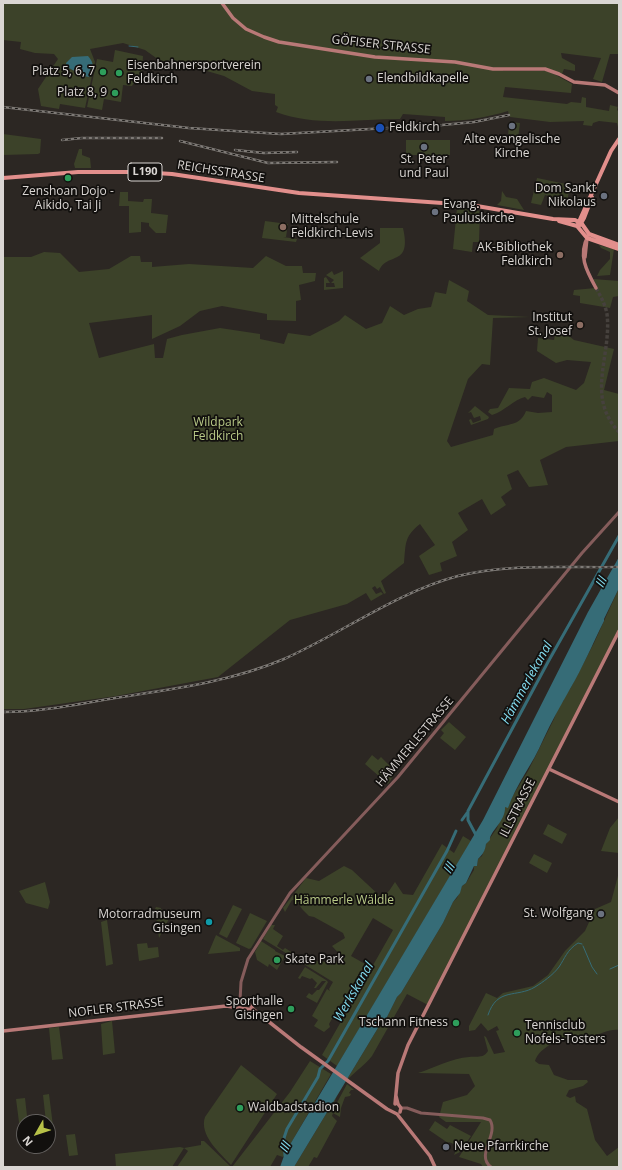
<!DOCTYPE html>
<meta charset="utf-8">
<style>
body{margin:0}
#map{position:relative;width:622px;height:1170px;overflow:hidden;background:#2c2723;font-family:"Open Sans",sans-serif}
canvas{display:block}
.frame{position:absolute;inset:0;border:4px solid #dad6d3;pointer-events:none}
.north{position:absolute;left:16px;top:1114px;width:40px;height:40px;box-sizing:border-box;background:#12100e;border:1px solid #625f5d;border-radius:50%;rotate:231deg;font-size:11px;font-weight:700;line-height:16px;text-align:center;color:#dad6d3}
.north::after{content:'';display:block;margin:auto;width:14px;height:18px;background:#b7c148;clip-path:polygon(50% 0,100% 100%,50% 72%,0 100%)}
</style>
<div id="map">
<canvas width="622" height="1170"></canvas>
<div class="frame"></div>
<div class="north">N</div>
</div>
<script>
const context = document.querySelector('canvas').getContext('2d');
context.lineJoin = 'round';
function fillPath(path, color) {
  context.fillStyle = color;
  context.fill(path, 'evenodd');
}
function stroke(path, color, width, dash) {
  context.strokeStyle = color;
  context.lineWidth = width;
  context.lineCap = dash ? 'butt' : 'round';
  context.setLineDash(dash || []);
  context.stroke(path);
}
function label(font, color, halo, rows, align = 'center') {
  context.font = font + ' "Open Sans",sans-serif';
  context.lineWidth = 3.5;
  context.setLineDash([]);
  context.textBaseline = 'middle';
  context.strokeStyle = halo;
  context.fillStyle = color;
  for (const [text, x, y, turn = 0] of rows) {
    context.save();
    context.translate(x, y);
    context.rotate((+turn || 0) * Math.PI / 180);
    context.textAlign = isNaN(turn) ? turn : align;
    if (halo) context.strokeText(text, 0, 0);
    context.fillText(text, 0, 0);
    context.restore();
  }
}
fillPath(new Path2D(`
 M3,3H619V54H610L602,82L593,79L601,58L561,53L562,58L575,65V71L564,69L562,74L546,68H503V71H546L554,74L572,84L571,93L505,87L503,97L567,104L571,102L581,103L582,97L586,98V107L609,111L610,105L618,107L619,102L617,110L619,112V131L617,123L599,121L593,123L592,126L583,125L584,121L550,122L510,117L508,111C488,117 467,121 445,121V117L403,114L400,119C359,119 316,127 276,112L278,107L275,105V94L252,91L224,76L193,67L159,60L145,50L123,43L90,49L95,62L85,108L60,104L59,109L41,106L38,89L58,59L54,54L35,53L20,49L21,42L3,40Z
 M115,50L143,56L141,84H133L132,86L123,85L121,102L104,99L102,110L87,107L97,59L113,62Z
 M509,122L520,123L518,139L508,137Z
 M3,134L41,139L40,153L38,154L3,155Z
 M406,140H450V155H406Z
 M79,149H82V155L90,158L91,168H75L74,164Z
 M537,178L571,185L567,200L545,195L541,205L531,203Z
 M502,191L506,197L517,199L524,210L497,205L501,201Z
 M120,192H128V201L143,202L144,199H152L151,213L168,215L166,233H156L149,226V223L141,222V232L129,233V206H119Z
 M457,208L480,211L479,242H473L472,252L453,249Z
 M265,221L288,224L286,237H283L297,239L296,242L262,238Z
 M380,228H403C412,268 387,251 379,271L360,258L380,243Z
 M599,245L614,249L610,275L597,276L600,270L610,259V252L601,248Z
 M44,252L60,253L79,272L109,269L131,256H140L141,262H152V267L189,264L253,268L266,256L286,266H302L303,273H316L315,281L299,285L301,300L296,301V321L267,320V314L222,306L200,311L180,326L152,339V315L89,323L99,358L154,344L155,358H163L167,339L182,335L220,328L260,334V339L284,344L288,333L310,336L339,321L345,315L366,329L382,323L390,306L404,315L418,309L431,307L435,292L446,294L449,280L469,291L467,301L488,315L530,317L493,318L490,365L482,364L468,379L447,441L451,447L493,435L494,429C507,423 520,427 526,411L538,413L552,412V395L547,392L544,398L532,396L528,400L525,397C513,400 505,411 492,415L488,412L490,409L498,408L509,388L530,389L532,382L544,378L576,390L584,383L591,362L567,360L556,363L537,351L538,338L554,340L556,330L564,332L574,340L614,349L604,390L619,394V441L566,447L540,460L548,485L529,487L518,470L507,475L512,489L501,497L506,505L491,515L482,499L458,513L468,530L452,542L457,556L440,563L442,571L429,575L419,556L435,545L420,524C404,537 406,543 404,563L381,581L386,593L384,594L380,587L377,589L375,586L372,588L376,594L381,592L383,594L371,601L366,593L347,604L290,620L218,677L116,696L24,709H3V257H31Z
 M332,271L334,275L343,271V288L324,290V278L326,277L330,283H326V287H335L334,283H331L334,280L326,275Z
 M593,279L619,281V296L613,297L610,308L580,303V296L573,295L574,290L596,288L597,286Z
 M475,406L489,417L488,419L471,425L469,420L471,419L473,423L481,420L480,416L474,418L471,412L468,413Z
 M619,588V631L428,1005L407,994L372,1056C365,1065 356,1071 349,1078C341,1085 335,1100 332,1109L333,1110L347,1084L354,1090H351L349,1093L351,1094L350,1096L345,1097L341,1108L340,1117L333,1113L332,1116L337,1121L317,1158L314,1157L308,1167H294L381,1023L385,1021L397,997L401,993L443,923L453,902L457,898L462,886L466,883L474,870V866H477L478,859L482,856L486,844L497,828L505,807H508L512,797L528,771L554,719L558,708L564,700L563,698L570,689L594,643Z
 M449,722L466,737L455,750L440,738L444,733L441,730Z
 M372,755L378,760L381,757L396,772L388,784L365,764Z
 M619,817V853L601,851L610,828Z
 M548,824L567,834L562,844L543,834Z
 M463,836L471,841L337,1066L322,1055L393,930L373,918L351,956L367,965V970L358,976L343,1004L341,1003L329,1024L330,1027L324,1032L314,1026L318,1020L312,1016L327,989L330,991L329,989L333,982L263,939L271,925H275L273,929L283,936L277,946L283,950L285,948L304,960L307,955L317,961H315L325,962L327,957L337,962L342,957L332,946L345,938L343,933L314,917L309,916L302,909L296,900H292L285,912L283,908L306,878L319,881L344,866L352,870L381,897L389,891L395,882L403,894L413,895L442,844L454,853Z
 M534,854L552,863L547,873L529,863Z
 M619,872V1030C608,1029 602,1034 592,1036C587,1037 582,1035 576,1036C563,1037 539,1047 535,1061L539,1064L549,1065L554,1075L568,1080H587L588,1082L583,1086L569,1090L566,1096L570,1098L575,1096L576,1102L587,1109L595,1140L607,1156L619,1147V1167H483L481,1164L459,1157L481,1122H446L439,1117L443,1102L467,1095L475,1086L469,1074L418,1073C434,1068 452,1058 469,1057C476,1056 483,1059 488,1051L484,1036L486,1037L494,1054L505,1052L496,1031L499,1030L497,1026L488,1031L481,1023L475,1030L469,1031V1026L486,993L497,998L503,993L533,986L548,975L565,951L585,931L595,909L611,902Z
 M45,882L50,902L48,909L26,903L19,891Z
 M233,905L242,909L227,938L219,934Z
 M156,907L161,908V909L168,913L169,911L172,913L159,938L155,909Z
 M250,913L267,921L251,948L249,949L236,943Z
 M107,920L113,964L106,966L101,922Z
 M216,935L240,948V951L208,954Z
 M261,941L275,950V951L285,956L277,970L269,964L268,967L257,960L255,952Z
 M147,943L148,948L158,947L159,957L139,961L137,944Z
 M305,967L326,980L328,982L317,1003L306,997L309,993L312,995L317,990H319L326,981H322L316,988H314L317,983L312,978L310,979L302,976L300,979L298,978Z
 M112,1021L115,1053L103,1055L101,1024Z
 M59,1027L63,1059L52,1060L49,1028Z
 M310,1061L331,1074L283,1157L277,1155L270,1167H232L290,1092Z
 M241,1065L277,1094L231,1165C219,1152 199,1135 205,1117Z
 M49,1094L53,1126L48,1127V1122H46L43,1095Z
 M25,1098L27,1116H35L36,1122H24V1130H20L16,1099Z
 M435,1121L447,1129L450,1125L471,1136L460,1152L454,1155L458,1146L449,1142L448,1143L429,1130Z
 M75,1134L78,1155L69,1156L66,1135Z
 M201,1141H204L231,1167H177L188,1151L184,1148L172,1167H116L115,1154L180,1147L184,1148L201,1145Z`), '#3c4229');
fillPath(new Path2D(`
 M88,56C94,62 95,71 89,77L84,76L67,67L66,63L72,57Z
 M619,557V588L604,619V621C593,643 583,667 570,689C561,705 551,722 543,740C533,764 516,784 508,808L505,807C506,821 489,832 490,840L486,844C485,851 483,854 478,859L477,866H474L466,883L462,886L460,893L453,902L443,923L401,993L397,997L385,1021L381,1023L294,1167H280L285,1153L483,820L588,612Z`), '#366c77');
stroke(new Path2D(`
 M129,46L138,47
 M583,946L592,967L597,974
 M610,969L619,965
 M488,1015C497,987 517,998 535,987C543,982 553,975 559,967C565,958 567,950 578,943L582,944`), '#366c77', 1);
stroke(new Path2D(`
 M462,820L467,813
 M477,837L468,820V811L548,662L619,536
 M285,1156L284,1138L287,1129L318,1077L320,1069L328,1061L447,851L456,831`), '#366c77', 3);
stroke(new Path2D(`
 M596,288C601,297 605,304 607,314C612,356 585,396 619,432`), '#46413d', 3.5, [3.5, 2]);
stroke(new Path2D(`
 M240,1001L241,982L248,959L290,893L398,777L582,553L619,512
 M401,1108H407L421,1113L483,1118L490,1120C499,1135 475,1155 491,1167`), '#855c5b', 3);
stroke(new Path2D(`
 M222,3L233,18L246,29L264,37L279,42L375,57L455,62L493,69H545L559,74L574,82L605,85L619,93
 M588,236C578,255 586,270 596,288
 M585,257L587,238
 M549,769L619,802
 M233,1005L242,1000H246L254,1010L301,1047L387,1109L397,1114
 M3,1031L226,1006L254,1010
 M396,1096L398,1104L401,1108L400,1112
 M395,1104L398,1073L408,1045L619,631
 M397,1114L430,1156L435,1167`), '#b97977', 3.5);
stroke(new Path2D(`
 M3,178L78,172H140L172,174L299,193L471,205L553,219L575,220L582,224L589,234L619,245
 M559,221L577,226
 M580,225L584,218L592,197
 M577,226L611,151L619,139
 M577,226L587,238L619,249`), '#e28f8c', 4);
const rail = new Path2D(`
 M3,107L189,128L281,134L442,125L474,122L509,115
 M62,140L82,138H162
 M180,141L268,163L337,162
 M235,150L264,153L297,152
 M3,712C41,712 78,704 115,698C172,689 230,682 284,659C342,633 397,592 458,576C510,563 566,568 619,567`);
stroke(rail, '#7e7a76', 2.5);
stroke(rail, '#12100e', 1, [3]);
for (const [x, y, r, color] of [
 [103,72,4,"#2e9e5b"],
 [119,73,4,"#2e9e5b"],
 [369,79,4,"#6b7280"],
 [115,93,4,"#2e9e5b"],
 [512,126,4,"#6b7280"],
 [380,128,5,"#1a4fb4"],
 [424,147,4,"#6b7280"],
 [68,178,4,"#2e9e5b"],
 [604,196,4,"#6b7280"],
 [435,212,4,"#6b7280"],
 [283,227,4,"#8d6e63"],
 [560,255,4,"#8d6e63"],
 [580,325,4,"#8d6e63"],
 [601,914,4,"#6b7280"],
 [209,922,4,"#0f9aa8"],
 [277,960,4,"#2e9e5b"],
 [291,1009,4,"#2e9e5b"],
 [456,1023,4,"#2e9e5b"],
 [517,1033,4,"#2e9e5b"],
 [240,1108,4,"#2e9e5b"],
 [446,1147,4,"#6b7280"]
]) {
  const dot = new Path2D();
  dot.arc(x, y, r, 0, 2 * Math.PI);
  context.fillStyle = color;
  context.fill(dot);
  stroke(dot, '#12100e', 1.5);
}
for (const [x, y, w] of [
 [145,172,34]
]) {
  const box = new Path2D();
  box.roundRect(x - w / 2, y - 9, w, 18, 3);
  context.fillStyle = '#12100e';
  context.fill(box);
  stroke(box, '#dad6d3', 1);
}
label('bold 11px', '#dad6d3', null, [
 ["L190",145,172]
]);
label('12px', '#dad6d3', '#12100e', [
 ["GÖFISER STRASSE",381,45,6],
 ["REICHSSTRASSE",221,172,9],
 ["HÄMMERLESTRASSE",415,742,-50],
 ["ILLSTRASSE",518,808,-63],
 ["NOFLER STRASSE",116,1008,-7]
]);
label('12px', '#dad6d3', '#12100e', [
 ["Eisenbahnersportverein",127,66],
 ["Feldkirch",127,80],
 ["Platz 5, 6, 7",95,72,"right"],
 ["Elendbildkapelle",377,79],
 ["Platz 8, 9",107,93,"right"],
 ["Feldkirch",389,128],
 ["Alte evangelische",512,140,"center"],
 ["Kirche",512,154,"center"],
 ["St. Peter",424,160,"center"],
 ["und Paul",424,174,"center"],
 ["Dom Sankt",596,189,"right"],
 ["Nikolaus",596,203,"right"],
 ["Zenshoan Dojo -",68,192,"center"],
 ["Aikido, Tai Ji",68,206,"center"],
 ["Evang.",443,205],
 ["Pauluskirche",443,219],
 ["Mittelschule",291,220],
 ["Feldkirch-Levis",291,234],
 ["AK-Bibliothek",552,248,"right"],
 ["Feldkirch",552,262,"right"],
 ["Institut",572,318,"right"],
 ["St. Josef",572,332,"right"],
 ["St. Wolfgang",593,914,"right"],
 ["Motorradmuseum",201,915,"right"],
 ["Gisingen",201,929,"right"],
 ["Skate Park",285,960],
 ["Sporthalle",283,1002,"right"],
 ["Gisingen",283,1016,"right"],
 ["Tschann Fitness",448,1023,"right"],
 ["Tennisclub",525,1026],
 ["Nofels-Tosters",525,1040],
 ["Waldbadstadion",248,1108],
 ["Neue Pfarrkirche",454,1147]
], 'left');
label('12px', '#b8c987', '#12100e', [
 ["Wildpark",218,423],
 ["Feldkirch",218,437],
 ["Hämmerle Wäldle",344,901]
]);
label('italic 13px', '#82dbee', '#12100e', [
 ["Ill",602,582,-63],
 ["Hämmerlekanal",527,683,-61],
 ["Ill",450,868,-59],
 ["Werkskanal",354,992,-60],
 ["Ill",286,1147,-62]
]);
</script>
